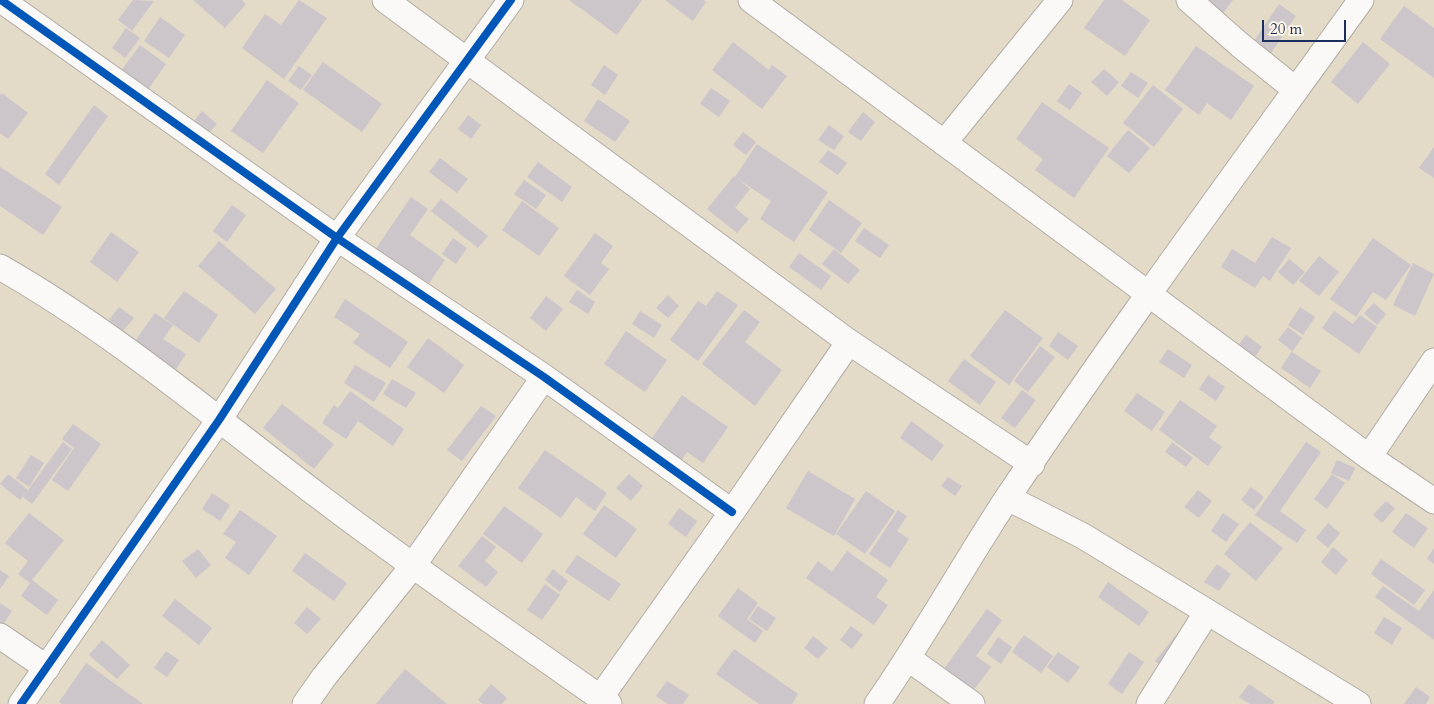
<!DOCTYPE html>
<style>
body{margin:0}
#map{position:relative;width:1434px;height:704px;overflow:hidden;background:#e3dac8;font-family:Cardo,serif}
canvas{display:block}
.scale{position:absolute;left:1262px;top:20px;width:84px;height:22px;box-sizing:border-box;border:2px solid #1b2f5e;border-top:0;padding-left:6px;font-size:15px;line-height:18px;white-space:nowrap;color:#1b2f5e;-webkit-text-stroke:4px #fcf5e5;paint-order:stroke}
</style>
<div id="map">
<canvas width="1434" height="704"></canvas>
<div class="scale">20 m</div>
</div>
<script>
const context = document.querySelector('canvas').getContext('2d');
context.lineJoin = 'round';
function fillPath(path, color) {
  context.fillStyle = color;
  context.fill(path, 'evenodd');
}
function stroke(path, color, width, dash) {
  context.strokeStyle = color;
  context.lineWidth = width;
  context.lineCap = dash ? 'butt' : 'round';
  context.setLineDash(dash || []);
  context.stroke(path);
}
fillPath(new Path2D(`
 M133,0L154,1L132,31L118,20Z
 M193,0H242L246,4L225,28Z
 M299,0L327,18L284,79L242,48L265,14L281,25Z
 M569,0H642L617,35Z
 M665,0H704L706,2L693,21Z
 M1104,0H1122L1150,20L1125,56L1084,28Z
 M1204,0H1233L1218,20Z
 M1279,4L1296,16L1271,53L1254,41Z
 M1404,6L1434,28V78L1380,39Z
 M160,17L185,35L169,58L144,41Z
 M126,28L140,38L125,58L112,48Z
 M733,42L769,70L772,65L787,76L762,109L712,70Z
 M1363,42L1390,64L1358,104L1331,82Z
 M140,45L166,64L145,94L118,75Z
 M1196,46L1254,86L1231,120L1207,103L1199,115L1165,90Z
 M323,62L382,104L362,132L303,90Z
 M604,65L618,75L605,95L591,85Z
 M299,66L312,75L301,90L288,81Z
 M1104,69L1119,82L1107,96L1091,82Z
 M1131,72L1148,83L1138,98L1121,86Z
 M267,80L299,103L263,153L231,131Z
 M1069,84L1082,93L1070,110L1057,101Z
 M1153,85L1183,109L1154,147L1123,123Z
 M711,88L730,101L719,117L700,104Z
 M2,93L28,113L8,139L0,133V95Z
 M598,99L630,121L615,142L584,121Z
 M1042,102L1109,148L1074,198L1035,170L1043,159L1016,139Z
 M94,105L108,116L59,185L45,174Z
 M202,111L217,124L205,137L191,125Z
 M863,112L875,122L861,141L848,132Z
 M468,115L481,125L471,139L458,129Z
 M829,125L844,136L834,150L818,140Z
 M1128,130L1150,148L1129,173L1107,156Z
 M743,132L756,142L746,155L733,145Z
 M757,144L828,192L794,242L760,219L771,201L735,177Z
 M1434,147V178L1419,168Z
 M828,150L847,163L838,175L819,162Z
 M440,158L468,179L457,193L429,172Z
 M538,162L572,187L562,202L527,177Z
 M0,167L62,207L43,235L0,206Z
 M734,176L750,189L735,208L749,219L737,233L707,209Z
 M524,180L546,195L536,209L514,194Z
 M411,197L428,209L410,235L445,260L425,289L373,253Z
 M441,199L488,236L478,248L431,211Z
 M829,200L862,223L841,253L809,230Z
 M522,201L559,228L539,256L502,230Z
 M232,205L246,215L227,242L213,231Z
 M864,228L889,245L880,258L855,241Z
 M111,232L139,252L117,282L90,262Z
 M595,233L613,246L601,263L609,269L590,295L564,276Z
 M1272,237L1291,248L1270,281L1263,276L1255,288L1221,267L1232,249L1255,263Z
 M453,238L467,248L456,264L442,254Z
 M1373,238L1411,265L1386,300L1373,292L1356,317L1330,299Z
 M219,241L276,289L255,314L198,266Z
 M834,249L860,270L848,284L822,264Z
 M799,253L831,276L821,290L789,267Z
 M1319,256L1339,272L1319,296L1299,281Z
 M1289,259L1305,272L1293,285L1278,272Z
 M1413,263L1434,274L1415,316L1393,305Z
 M577,290L595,302L588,314L569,302Z
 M184,291L218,315L199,343L164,318Z
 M717,291L738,305L698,361L670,340L698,301L706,306Z
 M668,295L679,306L668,318L656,308Z
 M546,296L563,309L546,331L530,318Z
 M345,299L408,342L390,368L353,343L360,334L334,317Z
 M1374,303L1386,314L1377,325L1364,313Z
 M119,307L134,318L123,331L109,320Z
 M1300,307L1315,317L1303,335L1288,325Z
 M744,310L760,322L745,342L782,370L755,406L702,364Z
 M1005,310L1043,338L1009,385L970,356Z
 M640,311L662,325L654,338L632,324Z
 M1334,311L1353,324L1360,315L1377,327L1359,354L1322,328Z
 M155,313L173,325L163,339L186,354L176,369L135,341Z
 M1288,327L1302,338L1292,352L1321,371L1310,388L1281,368L1292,351L1278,340Z
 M626,331L667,360L645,392L604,364Z
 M1058,332L1078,346L1068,360L1049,346Z
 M1246,335L1262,347L1251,362L1235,350Z
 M428,338L464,365L444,393L407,367Z
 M1040,346L1055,357L1028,392L1014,381Z
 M1168,349L1192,365L1184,378L1159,362Z
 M964,359L996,382L980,405L948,381Z
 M355,365L386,383L374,402L344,383Z
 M1208,375L1225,387L1216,401L1199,389Z
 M392,379L416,393L406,408L383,394Z
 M1022,390L1036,400L1015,428L1001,418Z
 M350,391L404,429L393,446L358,421L346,439L322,423L334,405L338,408Z
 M1137,393L1165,412L1152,431L1124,411Z
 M682,395L728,427L703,463L687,452L678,465L648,444Z
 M1180,400L1217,426L1209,437L1222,447L1208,466L1159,430Z
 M282,404L334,444L314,469L263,428Z
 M481,406L496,416L462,461L447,450Z
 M911,421L944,445L932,461L900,438Z
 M73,424L101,444L68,491L52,480L74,448L62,439Z
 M63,442L72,449L32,504L23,497L26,492L20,500L0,484L8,474L28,490Z
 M1172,442L1193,458L1186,467L1165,452Z
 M1306,442L1321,452L1280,511L1306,530L1297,543L1255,515Z
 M545,450L607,493L595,511L576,497L561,518L518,488Z
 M31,455L44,463L29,487L16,478Z
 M1337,460L1355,468L1349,481L1331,473Z
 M808,471L855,499L834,536L786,508Z
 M629,474L643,486L631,501L616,488Z
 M1332,474L1345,483L1327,509L1314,499Z
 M948,477L962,486L955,496L941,486Z
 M1251,487L1264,497L1254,510L1241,500Z
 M1198,490L1212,501L1199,518L1184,507Z
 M866,491L895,511L865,554L836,534Z
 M212,493L230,505L220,521L202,509Z
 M1386,501L1395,508L1382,523L1373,515Z
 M604,505L637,529L616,558L583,534Z
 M504,506L543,534L522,563L483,534Z
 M679,508L697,521L686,537L668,524Z
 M240,510L277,536L249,575L225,558L236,542L223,534Z
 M898,510L907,516L897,531L909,539L890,568L869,554Z
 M29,513L64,540L32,580L58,600L47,615L21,596L30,583L18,574L28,561L5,543Z
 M1223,513L1239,524L1226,542L1211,531Z
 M1406,513L1428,528L1414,548L1392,532Z
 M1250,522L1283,548L1256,581L1224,554Z
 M1328,523L1340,533L1328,548L1316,538Z
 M482,536L496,547L485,561L498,572L486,587L458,566Z
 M1333,547L1348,560L1336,575L1321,562Z
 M1434,548V564L1427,559Z
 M198,549L211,565L196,578L182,561Z
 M847,551L888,580L876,597L888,605L874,625L806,578L818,561L832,572Z
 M305,553L347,583L334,601L292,571Z
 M577,555L621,584L609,601L565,572Z
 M1381,559L1425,590L1414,605L1371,574Z
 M1217,564L1231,574L1219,591L1204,582Z
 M553,569L568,581L560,592L545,580Z
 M0,570L9,576L0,589Z
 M1108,582L1149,612L1139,626L1098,597Z
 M545,584L560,595L542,620L527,610Z
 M1383,586L1419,611L1434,590V640L1375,597Z
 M738,588L758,603L747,619L763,631L755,643L718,616Z
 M175,599L212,628L199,645L162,616Z
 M0,603L12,611L2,626L0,625Z
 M758,606L776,618L767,631L749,619Z
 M307,607L321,619L307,634L294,623Z
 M987,609L1002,620L976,656L991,667L970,695L941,673Z
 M1384,617L1402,628L1392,645L1374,633Z
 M851,626L863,635L852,649L840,640Z
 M1024,635L1053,656L1041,673L1012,652Z
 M1176,635L1194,650L1173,676L1155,661Z
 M813,636L828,648L818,659L804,648Z
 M998,637L1012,647L1001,664L987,654Z
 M102,640L130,665L117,679L89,655Z
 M734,649L798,694L792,704H759L716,674Z
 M166,651L179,660L167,677L154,668Z
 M1058,652L1080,667L1068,683L1047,667Z
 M1129,652L1144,662L1122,694L1108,684Z
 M86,663L143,704H62L59,702Z
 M405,669L447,704H376Z
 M667,681L689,695L683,704H668L656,696Z
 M491,684L507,698L502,704H483L478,700Z
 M1249,684L1275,702L1273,704H1250L1239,697Z
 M1416,687L1430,697L1426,704H1404Z`), '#ccc5ca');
const street = new Path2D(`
 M1,0L337,238L544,377L732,512
 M385,0L849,342L1032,464
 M751,0L1369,457L1434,501
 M1189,0L1240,45L1296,90
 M944,143L1060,0
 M0,267C114,332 215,418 320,497C414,569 512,635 609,704
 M1369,457L1434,361
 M1008,498L1083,536L1358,704
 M0,636L47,668
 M909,659L972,704
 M600,698L732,512L849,342
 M21,704L219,420L337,238L511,0
 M305,704L324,677L412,567L544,377
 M877,704C924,637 963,565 1008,497C1121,328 1242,165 1361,0
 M1149,704L1207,612`);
stroke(street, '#b1ada6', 27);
stroke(street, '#fbf9f7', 25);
stroke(new Path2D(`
 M1,0L337,238L544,377L732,512
 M21,704L219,420L337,238L511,0`), '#0057b8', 8);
</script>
